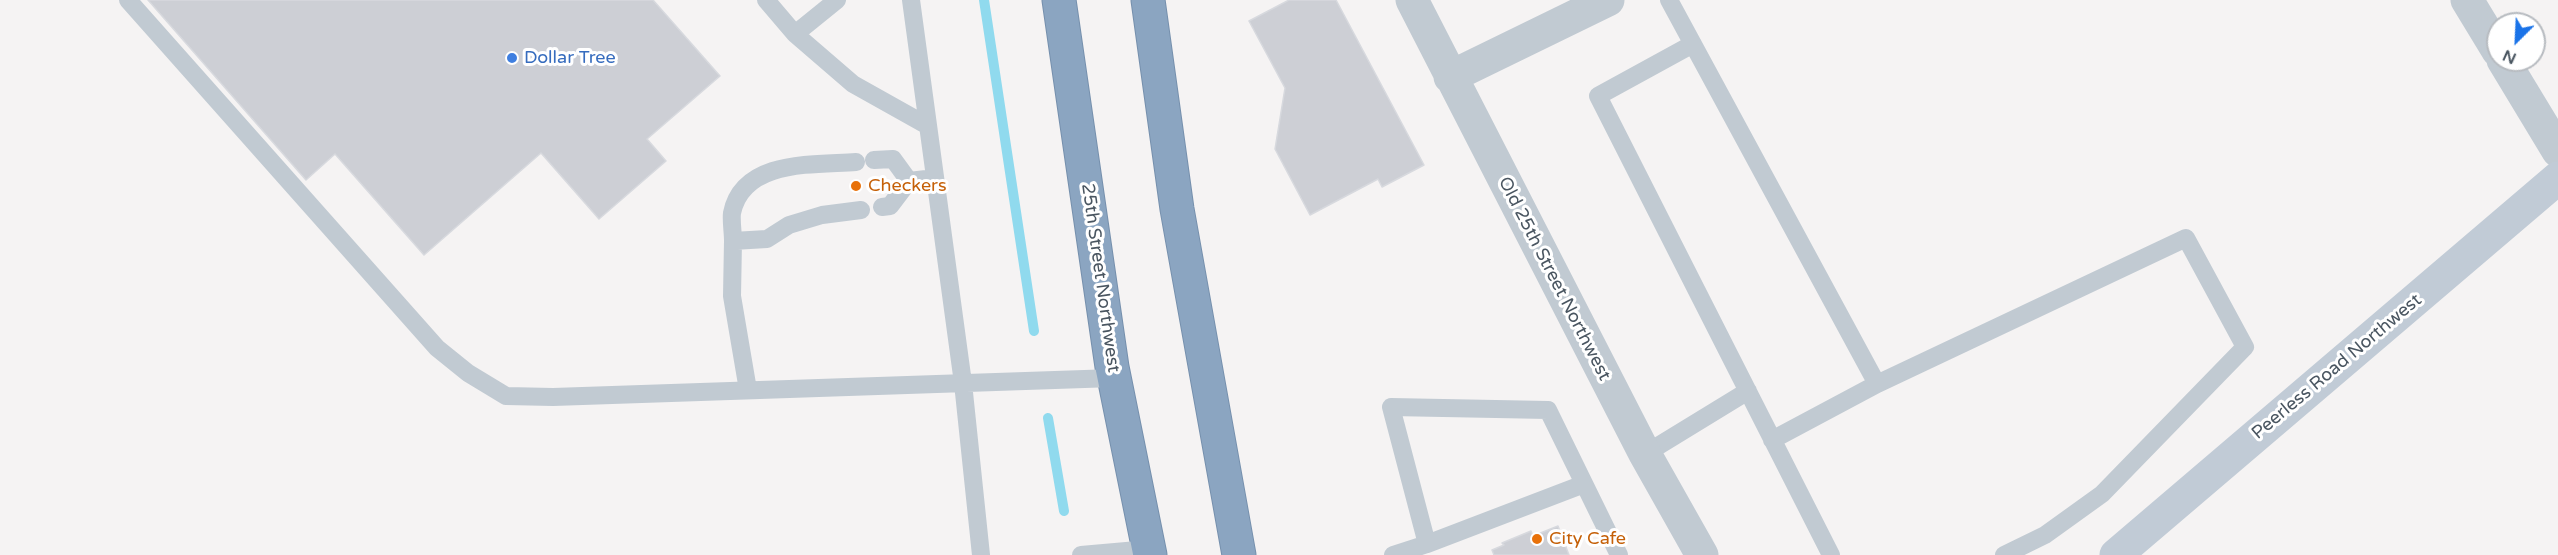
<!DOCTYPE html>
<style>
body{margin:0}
#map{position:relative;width:2558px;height:555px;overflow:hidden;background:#f5f3f3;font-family:"Varela Round",sans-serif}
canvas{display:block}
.north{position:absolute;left:2486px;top:12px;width:60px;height:60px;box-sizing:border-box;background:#fff;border:2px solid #b7bbc0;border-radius:50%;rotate:204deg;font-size:16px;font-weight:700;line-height:24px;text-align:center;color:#4a5661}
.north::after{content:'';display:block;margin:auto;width:21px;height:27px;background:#1a73e8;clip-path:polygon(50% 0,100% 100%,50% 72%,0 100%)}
</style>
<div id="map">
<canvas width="2558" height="555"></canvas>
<div class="north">N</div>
</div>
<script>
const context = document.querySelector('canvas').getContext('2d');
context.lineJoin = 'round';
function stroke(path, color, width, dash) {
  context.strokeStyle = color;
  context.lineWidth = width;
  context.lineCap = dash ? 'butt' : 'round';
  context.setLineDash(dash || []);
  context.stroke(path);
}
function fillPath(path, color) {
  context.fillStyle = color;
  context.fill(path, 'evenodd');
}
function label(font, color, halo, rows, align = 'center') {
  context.font = font + ' "Varela Round",sans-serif';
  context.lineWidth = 6;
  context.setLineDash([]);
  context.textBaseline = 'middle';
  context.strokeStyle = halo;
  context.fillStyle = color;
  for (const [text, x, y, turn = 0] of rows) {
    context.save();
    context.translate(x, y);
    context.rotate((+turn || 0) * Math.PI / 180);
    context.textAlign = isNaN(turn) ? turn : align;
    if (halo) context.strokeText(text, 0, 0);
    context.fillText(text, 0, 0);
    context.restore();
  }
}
stroke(new Path2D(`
 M984,0L1034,331
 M1048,418L1064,511`), '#90daee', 10);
const building = new Path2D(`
 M148,0H653L720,76L647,139L666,161L599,219L541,153L424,255L335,154L306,180Z
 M1289,0H1336L1424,165L1382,187L1378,179L1310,215L1275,149L1285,88L1249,21Z
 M1558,526L1569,555H1494L1492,550L1504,545L1502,543L1531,531L1533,536Z`);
fillPath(building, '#cdcfd5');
stroke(building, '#d7d9de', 1.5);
const highway = new Path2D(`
 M1059,0L1112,367L1150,555
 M1148,0L1177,209L1239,555`);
stroke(highway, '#7690ad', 35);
stroke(new Path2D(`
 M128,0L437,348L468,373L506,396L553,397L1114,378
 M766,0L795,34L837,0
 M911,0L963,383L981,555
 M1669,0L1877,384L2186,238L2245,347L2102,494L2045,535L2004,555
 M795,34L853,84L928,126
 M1693,44L1598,96L1831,555
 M874,160L893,159L909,181
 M882,207L890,206L909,181L935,178
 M733,241C733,232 731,221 732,213C743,159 814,165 856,162
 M748,390L732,296L733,241L767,239L789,225L822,215L861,210
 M1772,440L1877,384
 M1645,454L1748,391
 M1427,544L1584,484
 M1081,555L1149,549
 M1393,555L1427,544L1391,407L1548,410L1619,555`), '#c1cad2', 18);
stroke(new Path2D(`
 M1412,0L1645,454L1702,555
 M2467,0L2498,51
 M2503,60L2558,151
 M1450,77L1608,0`), '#c1cad2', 33);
stroke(new Path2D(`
 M2116,555L2558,178`), '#c1cbd6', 33);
stroke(highway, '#8ba5c1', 33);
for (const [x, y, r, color] of [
 [512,58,6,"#3f7fe0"],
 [856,186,6,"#e8710a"],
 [1537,539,6,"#e8710a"]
]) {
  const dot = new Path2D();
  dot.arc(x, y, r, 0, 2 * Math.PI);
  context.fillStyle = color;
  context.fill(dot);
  stroke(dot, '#fff', 2);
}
label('18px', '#366cbe', '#fff', [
 ["Dollar Tree",524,58]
], 'left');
label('18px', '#c56008', '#fff', [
 ["Checkers",868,186],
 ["City Cafe",1549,539]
], 'left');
label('18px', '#4a5661', '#fff', [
 ["25th Street Northwest",1100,278,82],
 ["Old 25th Street Northwest",1554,279,63],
 ["Peerless Road Northwest",2337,367,-40]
]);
</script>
